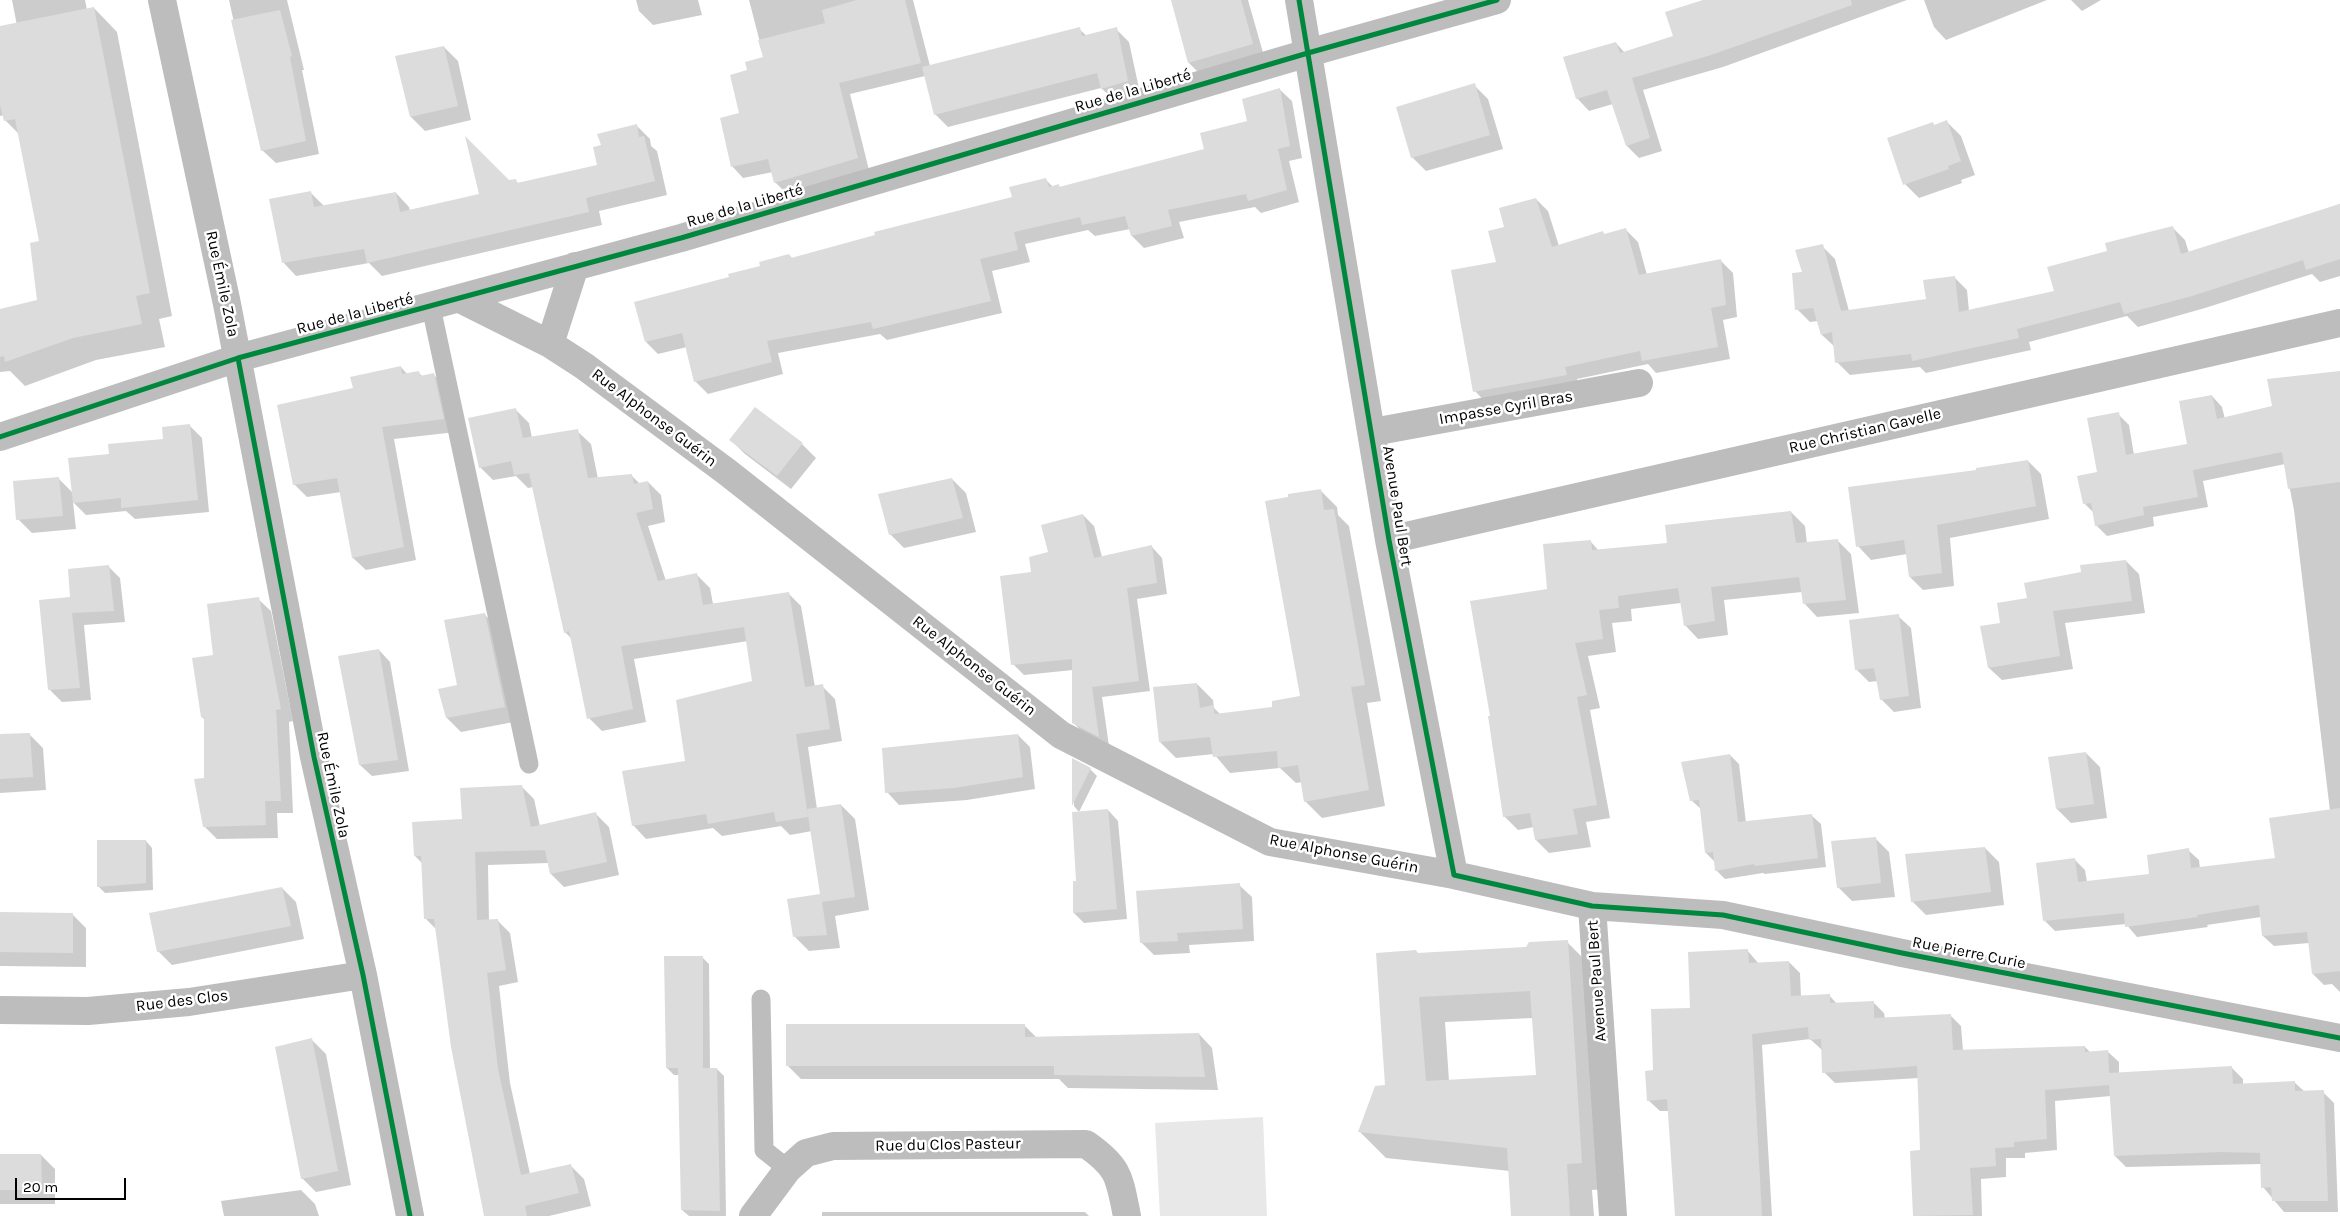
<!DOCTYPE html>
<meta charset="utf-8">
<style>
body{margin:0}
#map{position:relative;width:2340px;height:1216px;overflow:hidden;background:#fff;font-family:Karla,sans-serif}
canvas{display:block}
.scale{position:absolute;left:15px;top:1178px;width:111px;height:22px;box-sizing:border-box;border:2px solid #000;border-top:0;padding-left:6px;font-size:15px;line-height:18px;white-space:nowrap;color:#000;-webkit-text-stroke:4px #fff;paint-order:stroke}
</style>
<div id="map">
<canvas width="2340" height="1216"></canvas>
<div class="scale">20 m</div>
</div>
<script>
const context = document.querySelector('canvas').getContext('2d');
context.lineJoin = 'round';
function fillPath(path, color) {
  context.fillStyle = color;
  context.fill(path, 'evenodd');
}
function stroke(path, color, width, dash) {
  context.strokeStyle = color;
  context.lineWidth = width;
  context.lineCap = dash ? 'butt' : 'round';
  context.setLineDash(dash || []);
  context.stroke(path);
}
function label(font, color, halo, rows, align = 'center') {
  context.font = font + ' Karla,sans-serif';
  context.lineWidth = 5;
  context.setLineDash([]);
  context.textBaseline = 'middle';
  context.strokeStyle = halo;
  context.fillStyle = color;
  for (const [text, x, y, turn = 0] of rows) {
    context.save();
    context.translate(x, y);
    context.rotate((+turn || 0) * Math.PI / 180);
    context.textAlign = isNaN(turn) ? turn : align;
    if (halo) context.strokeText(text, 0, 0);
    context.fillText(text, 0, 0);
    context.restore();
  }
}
fillPath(new Path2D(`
 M1263,1117L1267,1216H1160L1155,1123Z`), '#e8e8e8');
fillPath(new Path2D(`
 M12,0H85L87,10L94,8L117,32L172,316L159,319L165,347L96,360L25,386L10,371L0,372V310L38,301L40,242L19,134L5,120L4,115L0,116V50L21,46Z
 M229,0H287L304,70H302L319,154L276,163L262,150Z
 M636,0H698L702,15L653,25L639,11Z
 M749,0H913L930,66L1079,29L1087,36L1116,29L1129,42L1140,93L1115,101L1101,88L948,127L935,114L925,76L850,94L869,170L787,194L775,182L773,172L743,178L732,166L748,71L764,58Z
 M1172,0H1248L1264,56L1200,74L1189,63Z
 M1719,0H1907L1723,67L1643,90L1662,151L1639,158L1627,146L1613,104L1589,111L1577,98L1616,43L1625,53L1674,37Z
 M1924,0H2047L1946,40L1934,27Z
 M2071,0H2101L2082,11Z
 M444,47L458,61L471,120L425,131L411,117Z
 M1474,85L1488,99L1503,149L1426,171L1412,157Z
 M1279,89L1292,101L1302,158L1289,161L1299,202L1261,213L1255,207L1179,222L1184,238L1144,248L1132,236L1130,229L1095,236L1088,230L1025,244L1030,262L992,271L1002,313L887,340L880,334L778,353L783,374L708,394L695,381L687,347L658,354L646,342L730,278L762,267L789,255L793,259L1013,198L1045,179L1053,187L1058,185L1061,188L1205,150L1249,122Z
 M1947,122L1961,136L1975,175L1961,180L1962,183L1919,198L1905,184L1935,126Z
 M637,126L650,139L651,146L657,151L667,195L599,211L602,225L382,276L369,263L296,276L283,262L311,193L324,206L396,193L409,207L410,211L480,195L508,182L515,180L519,184L599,166Z
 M1536,199L1548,211L1559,246L1626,230L1638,242L1647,275L1721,261L1733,273L1737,317L1723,320L1730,359L1656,373L1648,364L1577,379L1578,387L1487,404L1475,391L1505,228Z
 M2340,204V276L2320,282L2312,274L2205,308L2138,327L2127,316L2029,342L2031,350L1926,373L1920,367L1850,375L1837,362L1835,347L1822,335L1818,321L1810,322L1797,309L1803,273L1822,246L1835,259L1849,311L1928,300L1954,277L1967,290L1969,311L2055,292L2108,252L2172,227L2185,240L2189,253Z
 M401,367L407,374L418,372L423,377L433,374L446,387L456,432L394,439L416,560L366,570L353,558L341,492L307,497L294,484L354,389Z
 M2340,372V992L2332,984L2324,985L2313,974L2309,943L2274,946L2263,936L2261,917L2207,925L2208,927L2137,937L2126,924L2055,931L2045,921L2074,859L2085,870L2087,882L2151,875L2188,850L2199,860L2200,869L2276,859L2330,811L2294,510L2285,464L2203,481L2208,507L2153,517L2154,526L2107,536L2096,525L2094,513L2085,504L2099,473L2118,414L2129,425L2134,455L2189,445L2212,396L2222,407L2225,419L2274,407Z
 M755,409L802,444L816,458L791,489L745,454L731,440Z
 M516,410L529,423L532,438L577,431L591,444L598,479L632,476L640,484L648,482L661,495L665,522L648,526L666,581L697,575L710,588L713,604L788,593L801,606L815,687L822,686L835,699L842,741L808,747L817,809L841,805L855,819L869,910L835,916L840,948L809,951L795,937L822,895L812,831L790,835L781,826L722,836L713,828L646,839L633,825L754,682L748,641L634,659L646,722L602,731L589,718L572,639L565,632L533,487L528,488L516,476L493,480L480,467Z
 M190,426L202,438L209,512L135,519L126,511L86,515L73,502L76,529L32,533L18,519L58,478L73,493L110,455L164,440Z
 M2028,461L2041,474L2049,519L1950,538L1954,586L1923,590L1910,577L1907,554L1871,560L1858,546L1977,471Z
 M952,479L966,493L976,532L904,548L890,534Z
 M1320,490L1337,507L1338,515L1349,526L1381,701L1367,703L1385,806L1322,818L1305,801L1302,782L1296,783L1280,768L1230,773L1214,754L1176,758L1160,742L1197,684L1213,700L1214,708L1221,715L1274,708L1301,697Z
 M1791,512L1805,526L1807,544L1838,541L1851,554L1859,613L1817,617L1804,603L1802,592L1724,600L1728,635L1698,639L1685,625L1681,603L1631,609L1632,621L1612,623L1616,652L1588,656L1600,708L1590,710L1610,818L1586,822L1591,847L1549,853L1536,840L1534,827L1518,830L1504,816L1491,717L1549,590L1591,542L1599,551L1668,544Z
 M1083,515L1094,526L1102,557L1152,547L1162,558L1167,594L1137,599L1150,691L1102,697L1109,746L1084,734L1073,722V670L1024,675L1013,664L1032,573Z
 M2126,561L2139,574L2145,613L2065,623L2073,669L2002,680L1989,668L2001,624L2028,599L2082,573Z
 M108,566L120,578L125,622L84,625L91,700L62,702L50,690L72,598Z
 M258,599L271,611L293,721L289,722L293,813H277L278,838L217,839L204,826L205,720L202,717L215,656Z
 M485,615L499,629L519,721L461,732L447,718Z
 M1898,616L1911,628L1921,708L1894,712L1881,699L1878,681L1869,682L1856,669Z
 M379,650L390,662L409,771L372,776L360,765Z
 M29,734L43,748L46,790L0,793V735Z
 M1018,735L1030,747L1035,789L967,800L899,805L887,792Z
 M2086,753L2100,767L2107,818L2071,823L2057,809Z
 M1730,755L1739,764L1746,823L1812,816L1821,824L1826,867L1765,874L1763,873L1725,879L1716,870L1715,862L1706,853L1701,809L1691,800Z
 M1073,760L1090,769L1097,776L1079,812L1074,806Z
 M521,786L534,799L540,826L596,814L609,827L619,875L564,887L551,874L549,863L488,865L489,921L497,920L510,933L518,982L499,986L510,1083L530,1174L571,1166L584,1179L591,1206L549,1216H485L437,930L426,919L422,863L415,856L463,820Z
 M1108,810L1118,821L1127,919L1084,923L1074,913L1078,882Z
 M1875,838L1889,852L1895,897L1852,901L1838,887Z
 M146,841L152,848L153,890L105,893L98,886Z
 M1985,848L1999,862L2004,905L1926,915L1912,901L1906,855Z
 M1239,885L1252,897L1254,941L1189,945L1190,953L1154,955L1141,942Z
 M282,888L296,902L304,939L172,965L158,951Z
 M0,914H72L86,928V967L0,966Z
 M1567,942L1593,968L1608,1189L1592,1190L1594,1216H1513L1510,1171L1386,1158L1360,1132L1386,1086L1416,951L1419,954L1527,948ZM1533,1018L1538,1076L1449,1081L1445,1022Z
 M1747,950L1759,964L1789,962L1800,973L1801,997L1829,995L1837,1004L1873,1002L1884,1013L1885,1019L1950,1015L1961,1026L1963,1051L2085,1047L2090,1052L2107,1051L2119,1062V1074L2232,1068L2243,1079V1085L2294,1082L2305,1092H2323L2334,1103L2338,1212H2284L2263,1187L2261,1164L2126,1167L2115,1156L2111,1096L2055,1101L2057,1150L2025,1153V1158H2006V1177L1981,1179L1982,1216H1914L1911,1152H1922L1919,1078L1835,1083L1824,1072L1822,1050L1810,1039L1762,1045L1772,1216H1676L1669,1111H1660L1648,1100L1655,1071L1691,1009Z
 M702,957L709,964L710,1069H717L724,1076L726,1216H689L682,1210L680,1075H674L667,1068Z
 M1024,1025L1037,1038L1199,1034L1212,1048L1218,1090L1068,1088L1059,1079H801L787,1065Z
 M312,1040L326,1054L351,1185L316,1192L302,1178Z
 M0,1155H41L55,1169V1204H0Z
 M301,1190L315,1204L319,1216H224L221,1201Z
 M822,1212H1085L1089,1216H822Z`), '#0003');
fillPath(new Path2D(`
 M857,0H905L921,63L839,83L858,158L774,183L768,159L731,167L720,118L739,113L730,75L747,70L745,62L763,57L758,40L825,23L822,10Z
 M1171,0H1241L1253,44L1188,63Z
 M1703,0H1851L1852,5L1711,55L1632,78L1650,138L1626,146L1607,90L1576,99L1563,57L1616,42L1620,53L1673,36L1665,12Z
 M94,7L150,293L136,296L142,324L73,338L5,362L4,356L0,357V309L37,300L30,243L39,241L15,119L4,121L0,105V26Z
 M280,10L292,56L290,57L306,141L261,151L231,20Z
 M1080,27L1082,36L1117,27L1128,81L1101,89L1097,73L934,115L922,67Z
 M444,46L458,106L410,117L395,56Z
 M1475,83L1490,135L1411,158L1396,107Z
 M1280,88L1290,146L1278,149L1287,190L1248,201L1246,194L1168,210L1172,226L1131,236L1125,216L1082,225L1080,217L1014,232L1018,250L980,259L991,301L873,329L871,322L767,341L772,362L694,382L682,333L645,342L634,302L729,277L728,274L760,266L759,262L789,254L791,258L875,235L874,232L1012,197L1009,187L1046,178L1049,187L1059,184V187L1204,149L1200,133L1247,121L1242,99Z
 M1947,120L1961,161L1948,166L1949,169L1903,185L1887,138L1933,122L1934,125Z
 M637,124L639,137L644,136L655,181L586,198L589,212L367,263L364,249L282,263L269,199L311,191L314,207L396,192L400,212L479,194L465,136L509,180L516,179L517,183L597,165L593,147L601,145L597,134Z
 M1536,198L1552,247L1603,231L1604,234L1626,228L1639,275L1721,259L1726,305L1711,308L1718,347L1642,361L1640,351L1565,367L1567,375L1473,392L1451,270L1496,262L1488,231L1504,227L1499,208Z
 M2340,204V259L2306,270L2303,260L2192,296L2124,314L2120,302L2017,329L2019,338L1912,361L1911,354L1835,363L1832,332L1821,335L1813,308L1795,310L1792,273L1802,272L1795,250L1823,244L1841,311L1926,299L1923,280L1955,276L1959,312L2054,291L2047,267L2107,251L2105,243L2173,226L2181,254Z
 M401,366L402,374L419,371L420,376L434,373L444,419L382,427L404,547L352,558L337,478L293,485L277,405L353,388L350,377Z
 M2340,371V482L2288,489L2282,452L2193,470L2198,497L2143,507L2144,515L2095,526L2091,503L2083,504L2077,476L2097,472L2087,418L2119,412L2126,455L2187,444L2179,401L2212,395L2217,419L2272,406L2267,379Z
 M755,407L803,443L777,476L729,440Z
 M516,408L523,438L578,429L588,478L632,474L634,484L648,481L653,509L636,513L658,581L697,573L703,605L789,592L805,687L823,684L830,729L796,734L808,817L776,822L774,812L708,824L706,814L632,826L622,771L685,761L676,700L752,681L744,627L621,646L633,709L587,719L569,631L564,633L529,473L514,475L511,461L479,468L468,418Z
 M190,424L198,500L121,508V498L73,503L68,458L109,454L108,444L163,439L162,427Z
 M2028,460L2036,506L1937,525L1942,573L1909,577L1904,540L1856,547L1848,487L1976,470V468Z
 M59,477L63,516L16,520L13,481Z
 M952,478L963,518L889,535L878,494Z
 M1321,489L1324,510L1334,509L1365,685L1351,687L1369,790L1304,802L1298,765L1278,768L1277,751L1213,757L1210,737L1159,742L1153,687L1197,683L1200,708L1213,705L1215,714L1272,707V701L1300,696L1265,501L1288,497V494Z
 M1791,511L1796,543L1838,539L1846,600L1803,604L1799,577L1711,587L1715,621L1684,626L1678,588L1618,596L1619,608L1599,610L1603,639L1575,643L1587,695L1577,697L1597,805L1573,809L1578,834L1535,840L1530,813L1503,817L1488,716H1490L1470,601L1547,589L1543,544L1591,540L1592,550L1667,543L1665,525Z
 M1083,514L1094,558L1152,545L1157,583L1127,588L1139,681L1092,687L1099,737L1072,723V659L1011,665L1000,576L1031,572L1029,557L1048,552L1041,525Z
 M2126,560L2132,601L2053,611L2060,656L1988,668L1980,626L2000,623L1997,603L2027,598L2024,583L2081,572L2080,565Z
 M109,565L114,611L72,613L80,688L48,690L39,600L70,597L68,569Z
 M259,597L281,709L276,710L281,801H265L266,825L203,827L194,779L204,778V717H201L192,658L213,655L207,604Z
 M485,613L505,707L446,718L438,689L457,685L444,620Z
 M1899,614L1909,696L1880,700L1874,668L1855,670L1849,620Z
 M379,649L398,760L359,765L338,656Z
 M30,733L33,777L0,779V734Z
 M1018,734L1023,777L954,788L885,793L882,748Z
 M2086,752L2094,804L2056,809L2048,757Z
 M1730,754L1738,822L1812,814L1818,858L1755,866L1754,864L1715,871L1713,852L1705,853L1699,800L1690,801L1681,762Z
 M1072,758L1091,768L1072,806Z
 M522,785L531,827L596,812L607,862L550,874L545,850L475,852L477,920L498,919L506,970L487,973L498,1069L521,1175L571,1164L579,1193L525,1206L527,1216H484L451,1047L434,919H424L421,856H414L412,822L462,819L460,788Z
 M841,804L855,897L822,902L827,935L793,937L787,899L820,894L807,809Z
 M2340,808V971L2312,974L2307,932L2262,936L2259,905L2197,915L2198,917L2125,927L2124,913L2043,921L2036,863L2075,858L2078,882L2149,874L2147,855L2189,848L2191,868L2275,858L2269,818Z
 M1108,809L1117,909L1073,913V881H1076L1072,812Z
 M1876,837L1881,883L1837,888L1831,841Z
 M97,840H146V883L97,887Z
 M1985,847L1991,892L1911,902L1905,854Z
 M1240,883L1243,929L1177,933L1178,941L1140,943L1136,891Z
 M282,887L291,926L157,952L149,913Z
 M0,912L73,913V953L0,952Z
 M1568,940L1582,1163L1567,1164L1570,1216H1511L1507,1148L1358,1132L1375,1086L1385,1085L1376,953L1416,950L1417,953L1526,947L1529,942ZM1530,991L1536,1075L1426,1081L1419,997Z
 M1748,949L1749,963L1789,961L1791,996L1830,994V1003L1874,1001V1018L1951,1014L1953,1050L2085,1046V1052L2108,1050L2109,1073L2232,1066L2233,1084L2295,1081V1091L2324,1090L2328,1201H2272L2271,1187L2261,1188L2260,1153L2222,1152L2114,1156L2109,1085L2045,1090L2047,1139L2014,1142V1147L1995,1148L1996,1166L1970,1168L1973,1215L1913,1216L1910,1151L1920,1150L1917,1066L1822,1073L1821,1039L1809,1040L1808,1027L1752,1034L1762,1216H1675L1667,1099L1647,1101L1645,1071L1653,1070L1651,1009L1690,1008L1688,952Z
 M664,956H703V1068H717L720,1211L681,1210L678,1068H666Z
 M786,1024H1025V1037L1199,1033L1205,1077L1054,1075V1066H786Z
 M312,1038L338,1171L301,1179L275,1047Z
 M0,1154H41L42,1190H0Z`), '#dcdcdc');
stroke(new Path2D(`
 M431,307L529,764
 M761,999L764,1150L788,1169`), '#bdbdbd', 19);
stroke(new Path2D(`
 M162,0L227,304L314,757L363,975L410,1216
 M1299,0L1389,540L1454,875L1592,906L1723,915L1902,953L2340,1038
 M460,299L550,344L584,366L727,472L1061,735L1270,842L1454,875
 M550,344L575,266
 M1373,432L1639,383
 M0,437L238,358L681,238L1308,53L1497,0
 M1389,540L2340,323
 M1592,906L1613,1216
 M0,1010L88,1011L189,1002L363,975
 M753,1216L788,1169L806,1153L833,1146L1086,1144C1120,1168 1119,1177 1127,1216`), '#bdbdbd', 28);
stroke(new Path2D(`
 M1299,0L1389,540L1454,875L1592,906L1723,915L1902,953L2340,1038
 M238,358L314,757L363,975L410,1216
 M0,437L238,358L681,238L1308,53L1497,0`), '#00873e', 5);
label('16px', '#000', '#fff', [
 ["Rue de la Liberté",1133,91,-16],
 ["Rue de la Liberté",745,206,-16],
 ["Rue Émile Zola",222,284,78],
 ["Rue de la Liberté",355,314,-15],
 ["Impasse Cyril Bras",1506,408,-10],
 ["Rue Alphonse Guérin",654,418,37],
 ["Rue Christian Gavelle",1865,431,-13],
 ["Avenue Paul Bert",1397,506,81],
 ["Rue Alphonse Guérin",974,666,38],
 ["Rue Émile Zola",333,785,78],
 ["Rue Alphonse Guérin",1344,854,11],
 ["Rue Pierre Curie",1969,953,11],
 ["Avenue Paul Bert",1597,981,-94],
 ["Rue des Clos",182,1001,-7],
 ["Rue du Clos Pasteur",948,1145,-1]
]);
</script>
